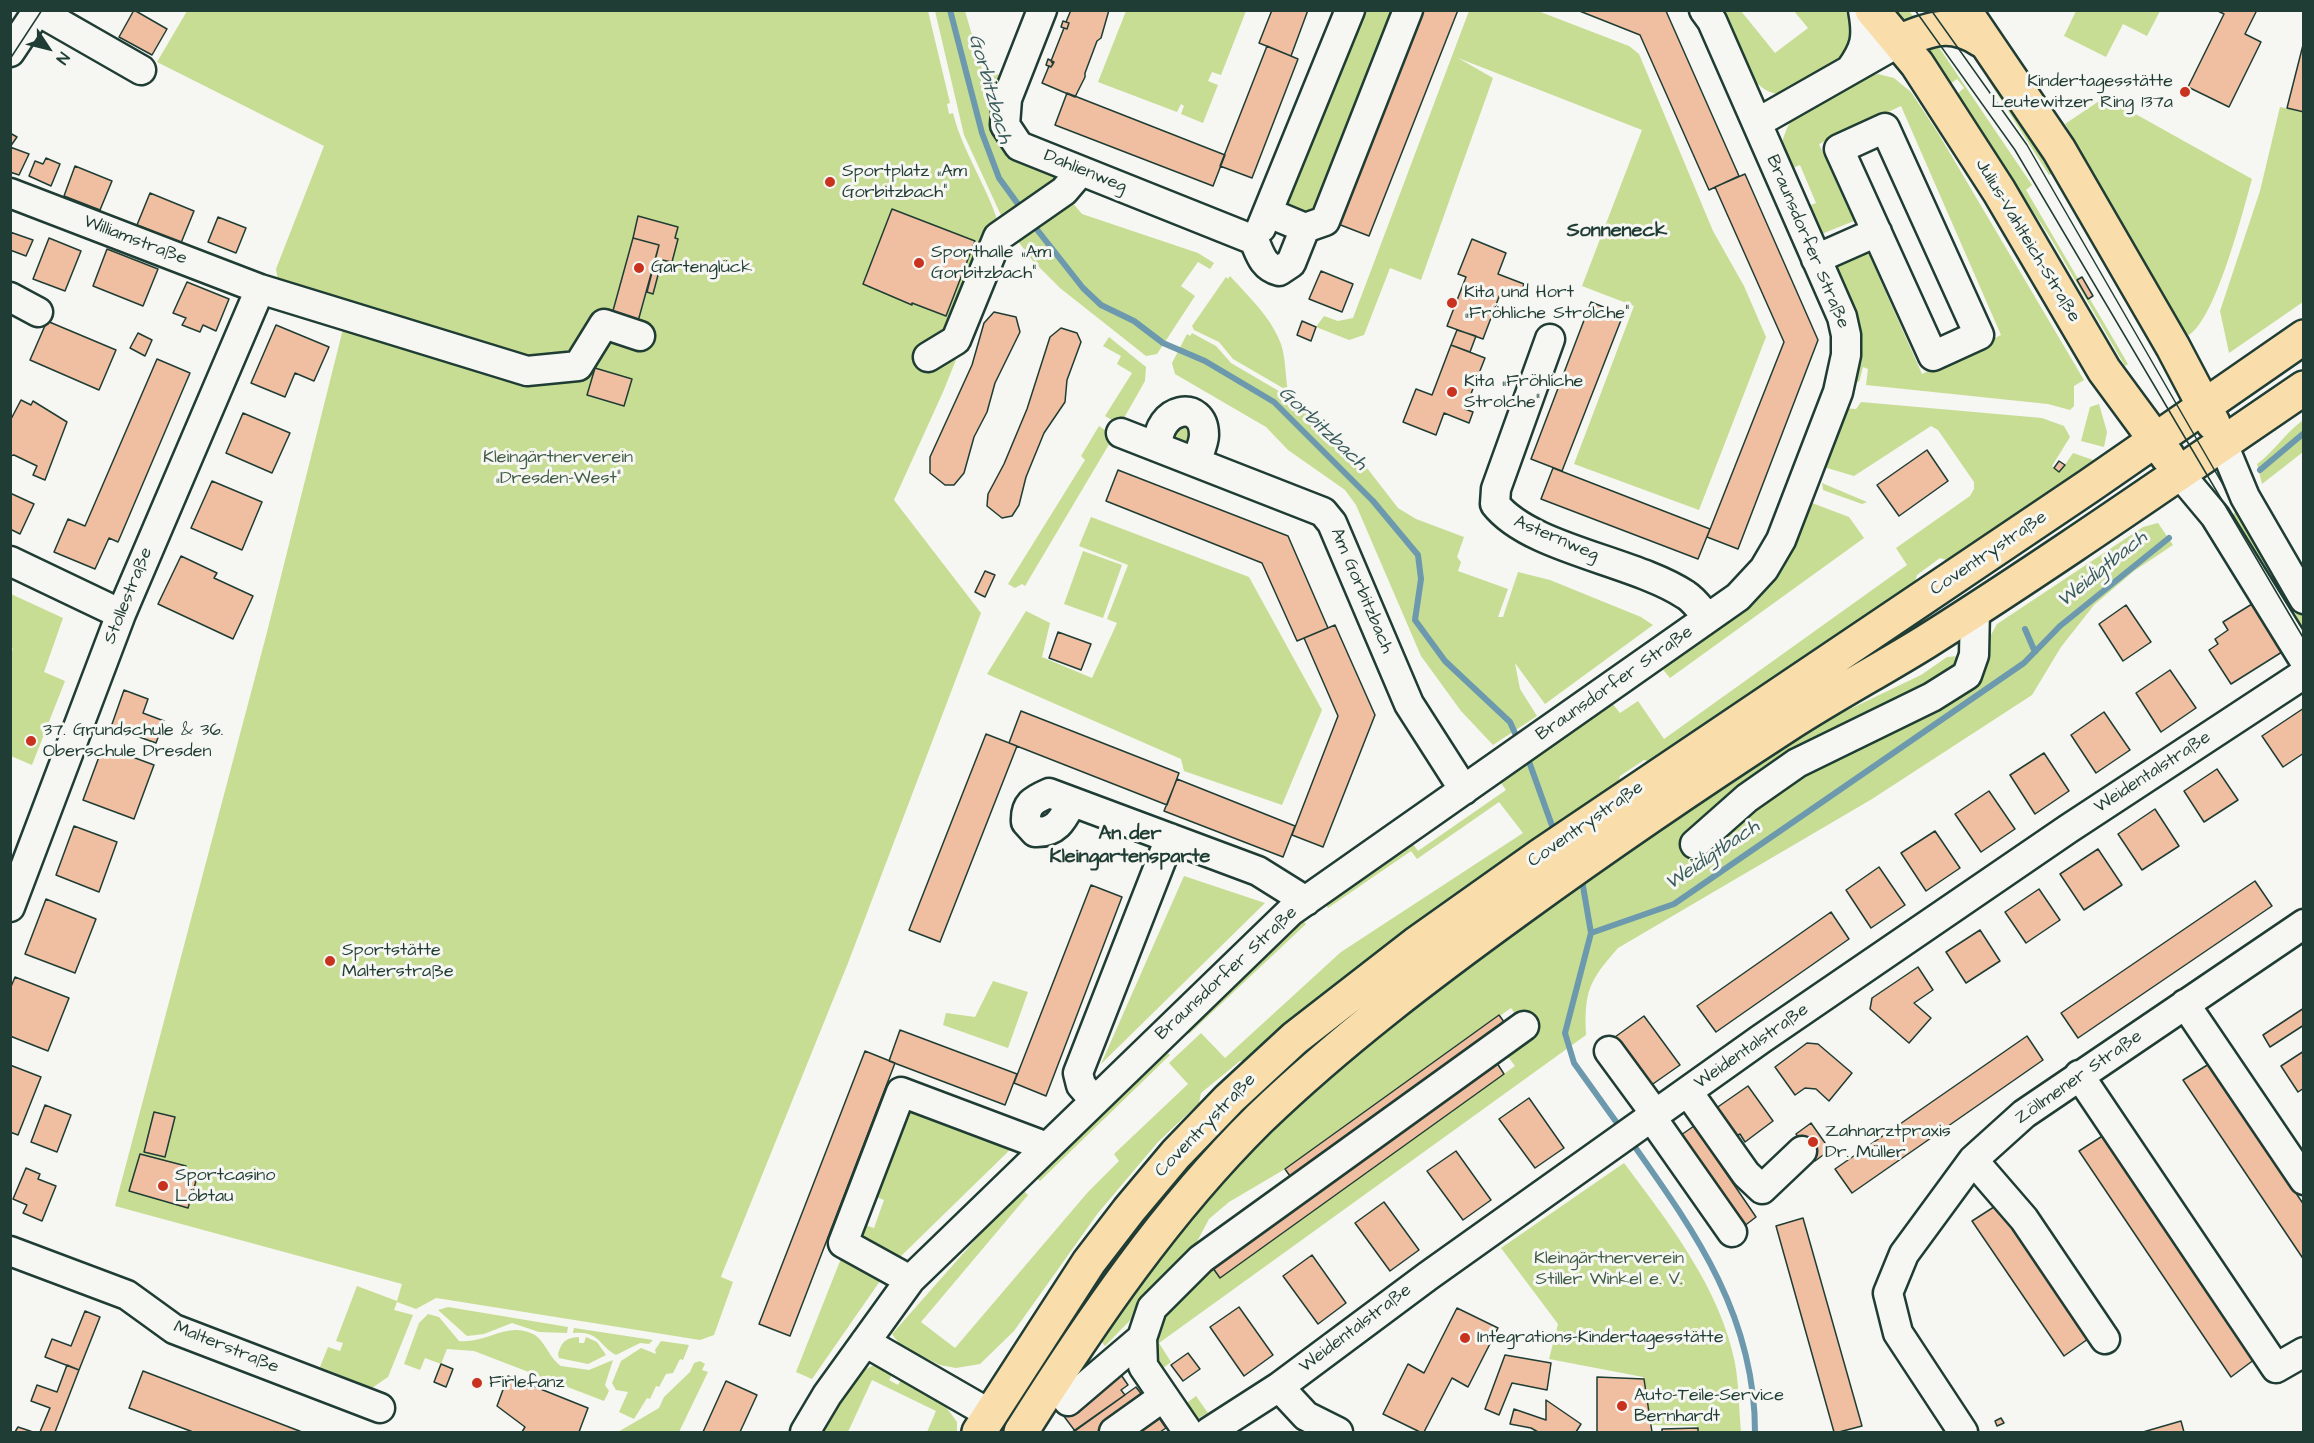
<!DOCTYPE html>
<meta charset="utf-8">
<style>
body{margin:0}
#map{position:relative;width:2314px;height:1443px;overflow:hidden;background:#f6f6f2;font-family:"Architects Daughter",sans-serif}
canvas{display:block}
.frame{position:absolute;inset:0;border:12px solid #1f3d34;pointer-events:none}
.north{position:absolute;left:18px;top:18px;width:60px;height:60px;-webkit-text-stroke:4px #f6f6f2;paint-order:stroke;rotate:125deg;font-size:16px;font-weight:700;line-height:24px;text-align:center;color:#1f3d34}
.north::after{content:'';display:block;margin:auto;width:21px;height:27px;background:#1f3d34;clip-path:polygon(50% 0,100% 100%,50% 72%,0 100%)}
</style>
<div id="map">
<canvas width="2314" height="1443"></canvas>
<div class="frame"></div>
<div class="north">N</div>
</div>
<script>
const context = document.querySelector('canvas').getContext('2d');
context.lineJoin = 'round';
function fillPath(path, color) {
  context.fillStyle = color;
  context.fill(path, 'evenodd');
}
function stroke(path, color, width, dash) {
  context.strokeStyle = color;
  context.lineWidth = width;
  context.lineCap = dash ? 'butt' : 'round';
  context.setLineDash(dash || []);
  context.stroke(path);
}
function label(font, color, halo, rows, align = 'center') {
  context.font = font + ' "Architects Daughter",sans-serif';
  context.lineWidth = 6;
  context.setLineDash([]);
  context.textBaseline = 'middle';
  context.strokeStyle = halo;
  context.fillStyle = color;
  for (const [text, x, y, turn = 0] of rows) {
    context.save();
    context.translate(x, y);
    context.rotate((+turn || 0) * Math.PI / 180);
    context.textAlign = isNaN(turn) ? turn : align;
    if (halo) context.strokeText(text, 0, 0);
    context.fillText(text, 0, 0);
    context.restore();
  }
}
fillPath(new Path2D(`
 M187,11H928L950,103L947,104L949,114L953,113C964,158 996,198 1003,243L943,392L894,500L981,613L848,963L722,1274L721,1277L733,1282L714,1335L700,1340L449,1300L436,1298L416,1309L397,1302L394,1310L413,1315L388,1377L372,1388L320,1367L328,1347L340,1351L343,1343L336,1341L357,1286L397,1301L402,1284L115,1206L266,636L346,317L278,281L276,269L324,146L157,62Z
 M935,11H965L982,69L1000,75L1005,73L1000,126L1074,174L1071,201L1082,214L1198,253L1214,263L1210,269L1198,262L1181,286L1195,296L1157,354L1146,356L1060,288L1033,261L1005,224L964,135Z
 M1126,11H1246L1221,75L1212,72L1208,81L1218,85L1203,123L1181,114L1184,106L1181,104L1177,112L1098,82Z
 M1350,11H1408L1325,221L1269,213Z
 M1538,11L1629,46L1639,54L1713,231L1744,286L1766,337L1699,510L1574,464L1634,306L1582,286L1642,130L1458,58L1493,78L1421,280L1390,268L1364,335L1349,340L1316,327L1324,316L1338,321L1353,318L1469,11Z
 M1716,11H1741L1775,53L1808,28L1794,11H1845L1853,22L1849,57C1829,68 1808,84 1787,92C1753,105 1727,34 1716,11Z
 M1890,11H1909L1918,22L1905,27Z
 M2076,11V10L2160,11L2147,36L2123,24L2106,57L2064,36Z
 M1932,37L2032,185L2026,190L2128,364L2125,366L2050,237L1956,95L1964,88L1957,79L1949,85L1920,40Z
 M1878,74L1894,78L1911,92L1938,133L2084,380L2074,386V406L2070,410L2048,404L1866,385L1868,369L1863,367L1859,382L1851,380L1829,260L1865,245L1922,374L2001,335L1901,106L1819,144L1854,221L1819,235L1806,207L1816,203L1800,165L1790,169L1780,148C1783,140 1786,128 1791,121C1803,105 1859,77 1878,74Z
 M1991,75L2055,172L2049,175L1987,78Z
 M2105,97L2252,179C2243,211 2216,318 2189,335L2184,333L2065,124Z
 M2280,107L2303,112V302L2229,353L2220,311L2260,191Z
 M1230,276C1249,297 1271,317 1281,344C1286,359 1285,375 1288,391L1233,359L1219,342L1194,330L1192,326L1226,277L1228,279Z
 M1192,333L1216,346L1231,363L1289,397L1318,424L1353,450L1398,508L1416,519L1464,537L1457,557L1461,562L1458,571L1508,589L1498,617H1503L1518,572L1550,580L1641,617L1653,625L1545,704L1515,663L1520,689L1537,716L1493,745L1461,711L1421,656L1356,505L1345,490L1288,450L1266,427L1175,374L1172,363L1187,334L1190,336Z
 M1109,337L1146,367L1145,381L1120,425L1105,416L1132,373L1117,364L1121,356L1103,346Z
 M1861,402L2042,418L2064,426L2070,437L2052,466L2060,472L2073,453L2096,461L1950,561L1940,558L1917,575L1914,585L1655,763L1644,760L1620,776L1616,789C1489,874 1362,958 1249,1061H1240L1201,1093L1199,1103L1158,1142L1098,1213L1014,1331L980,1364L956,1368L940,1365L901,1346L892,1334L1021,1188L1028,1195L921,1322L955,1348L1088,1192L1119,1161L1114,1154L1188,1084L1169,1063L1201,1033L1225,1058L1341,952L1523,833L1499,802L1417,859L1411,851L1328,908L1323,901L1410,840L1418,851L1506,790L1498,779L1611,702L1620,713L1638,701L1664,739L1907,565L1896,548L1970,496L1974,489V482L1938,430L1931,426L1854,476L1827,468L1822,461L1842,408L1856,409Z
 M2099,404L2107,432L2104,447L2081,441L2090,407Z
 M2303,420V452L2262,484L2257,464C2275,451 2284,434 2303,420Z
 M1193,422L1189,446L1175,444L1170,428Z
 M1099,426L1114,436L1025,586L1022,584L1015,588L1008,584L1085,460L1081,456Z
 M1822,483L1867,502L1862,504L1823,490Z
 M1812,503L1849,517L1864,538L1670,678L1660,666L1805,505Z
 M2242,509L2303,609V627L2295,632L2226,518Z
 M1091,517L1249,577L1322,710L1282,805L1184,771L1181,759L987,674L1026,611L1050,623L1042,657L1092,678L1117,623L1107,619L1128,565L1079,546Z
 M2158,523L2173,545L2134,571L2094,605L2061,647L2032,695L1872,799L1618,948C1589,981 1584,991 1586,1035L1159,1343L1171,1362L1162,1369L1150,1354L1155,1312L1210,1264L1220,1278L1515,1066L1506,1054L1530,1035L1511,1008L1285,1169L1229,1202L1209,1219L1192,1251L1148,1302L1105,1346L1099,1338C1161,1256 1222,1172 1299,1101C1450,964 1624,856 1792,741L1829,719L1921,675L1947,657L1959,656L1987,642L1997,624L2143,527Z
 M1083,551L1122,565L1103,618L1064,604Z
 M11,594L63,618L44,672L65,681L32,765L11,756L10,655L13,649L10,647Z
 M1184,876L1265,903L1101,1064Z
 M1299,917L1306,924L1189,1034L1183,1028Z
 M993,981L1028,992L1008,1048L943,1025L946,1013L975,1017Z
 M1162,1048L1170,1055L1040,1181L1033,1175Z
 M904,1097L1019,1141L899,1258L850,1239L856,1222L874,1228L884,1200L867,1193Z
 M1624,1163C1669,1223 1720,1288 1735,1363C1739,1386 1739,1410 1741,1432H1698L1697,1426L1650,1425L1643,1377L1549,1359L1558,1324L1501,1248Z
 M844,1251L887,1271L812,1379L796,1372Z
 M448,1307L568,1327L567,1333L539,1332L512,1323L484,1334L467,1336L438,1310Z
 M428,1314L439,1317L459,1341C486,1344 507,1321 533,1334C545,1340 549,1358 561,1366L589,1370L613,1360L605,1385L609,1391L604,1401L474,1351L447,1349L441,1364L425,1358L420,1370L404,1364L419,1323Z
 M574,1328L653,1340L649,1344L640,1343L616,1355C598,1345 600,1331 573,1333Z
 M579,1337V1343H584L586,1337L597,1342L606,1355L588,1364L559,1358L558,1354C562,1341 566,1338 579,1337Z
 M661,1341L689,1345L683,1360L680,1359L673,1373L666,1374L659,1387L656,1386L650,1399L647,1398L634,1419L619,1412L628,1392L616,1390L612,1383L621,1361L641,1348L656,1354L655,1350Z
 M700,1361L705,1364L702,1370L708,1372L679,1432H618L659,1408L664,1397L690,1372L694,1363Z
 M874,1365L894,1372L889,1380L898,1385L903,1376L949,1402L946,1407L957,1422V1432H927L936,1411L872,1380L848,1432H822L858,1373Z
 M1196,1396L1208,1413L1192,1422L1184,1405Z`), '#c7dd93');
stroke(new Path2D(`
 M950,10L982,133L999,178L1023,211
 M1031,222L1083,288L1101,305L1134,321L1163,343L1205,361L1274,402L1373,501L1418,555L1421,579L1415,620L1445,661L1510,722L1519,742
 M2260,470L2304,433
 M2025,629L2035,652
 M1527,756L1555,834
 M1578,877L1583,886L1591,933
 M1622,1130L1574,1063L1565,1033L1591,933L1674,904L2024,663L2060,626L2169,538
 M1630,1140C1695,1232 1755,1315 1755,1432`), '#6c99ad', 6);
const building = new Path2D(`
 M134,10L167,29L152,55L119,37Z
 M1071,10H1109L1101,38L1097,41L1085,73V77L1075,97L1042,83L1049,66L1051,67L1053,64L1051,61L1064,28L1067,29L1069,23L1066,22Z
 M1272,10H1308L1291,56L1259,43Z
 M1422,10H1458L1369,236L1338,224Z
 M1577,10L1666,11L1739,176L1709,190L1640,35Z
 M2216,10H2257L2245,34L2261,42L2229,107L2188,87L2224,14Z
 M1063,21L1069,23L1067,29L1061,27Z
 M2304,41V112L2287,108Z
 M1267,46L1298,59L1252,178L1220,166Z
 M1048,59L1054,62L1051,67L1046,65Z
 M1067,93L1225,155L1213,186L1055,125Z
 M10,133L17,137L10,147Z
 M10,147L29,154L19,175L10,172Z
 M46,158L60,164L51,186L29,176L35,161L43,164Z
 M75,166L112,181L100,210L64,196Z
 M1745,174L1818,340L1738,549L1707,537L1784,342L1715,187Z
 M150,193L194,211L181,243L137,225Z
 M892,209L975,241L946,316L912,303V305L863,284Z
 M638,216L678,227L675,238L678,239L672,262L662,260L653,294L647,292L659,245L633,238Z
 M218,217L246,228L236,253L208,242Z
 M10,232L33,240L26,256L10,250Z
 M49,238L81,251L65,291L33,279Z
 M633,238L659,245L637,325L611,318Z
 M1472,239L1506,253L1498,274L1524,284L1519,296L1502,289L1483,339L1447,326L1466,277L1458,274Z
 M107,249L158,269L143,306L93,286Z
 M1321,271L1353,284L1342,312L1309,299Z
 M2082,277L2093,296L2088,299L2077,280Z
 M187,282L229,299L216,331L203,325L200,332L182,325L186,318L173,313Z
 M1591,302L1623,315L1562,471L1531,459Z
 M994,312L1016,317L1020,332L995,383L987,412L974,437L964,473L954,485H945L930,473V457L972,365L984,323Z
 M47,321L116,350L99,390L30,360Z
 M1302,321L1316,327L1311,341L1297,335Z
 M276,325L329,347L314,381L295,373L285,397L251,383Z
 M1061,328L1077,333L1081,342L1067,380L1065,402L1044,433L1026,477L1019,505L1012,516L1002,518L987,506L988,494L1004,464L1027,409L1050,337Z
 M1457,330L1476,336L1470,352L1451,345Z
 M138,333L152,340L145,356L130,348Z
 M1451,345L1485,358L1465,409L1473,412L1469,423L1444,413L1436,435L1403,422L1416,389L1432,395Z
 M157,359L190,373L118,542L109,538L95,569L54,552L68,519L85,526Z
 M595,368L632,379L624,406L587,395Z
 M21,400L31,405L33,401L67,422L45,480L33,475L37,466L14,455L10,456V421Z
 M243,413L290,433L272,473L226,453Z
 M1927,450L1948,481L1899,516L1877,485Z
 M2059,461L2065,465L2059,472L2054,468Z
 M1553,468L1710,529L1698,559L1541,499Z
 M1118,470L1288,536L1328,628L1297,641L1262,563L1106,501Z
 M212,481L262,502L242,550L191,528Z
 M10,493L34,504L20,534L10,529Z
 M181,556L217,573L214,578L253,596L233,639L158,604Z
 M985,571L995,575L985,597L975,592Z
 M2252,604L2282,652L2231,684L2209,650L2218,644L2215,639L2228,630L2223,622Z
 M2126,605L2151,642L2123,661L2099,624Z
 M1335,625L1375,715L1323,847L1292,835L1338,716L1304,638Z
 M1058,632L1091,644L1081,670L1049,658Z
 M2170,670L2196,708L2161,732L2136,693Z
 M124,690L148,699L143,713L164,721L156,743L111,727Z
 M2304,708V753L2283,767L2262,736Z
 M1021,711L1179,773L1167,805L1009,743Z
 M2104,712L2130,750L2096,773L2071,735Z
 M986,734L1017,746L940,942L909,930Z
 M103,746L154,765L134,819L83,800Z
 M2044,753L2069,791L2035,814L2010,775Z
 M2217,769L2238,800L2204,822L2184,791Z
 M1177,779L1295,826L1283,857L1164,811Z
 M1989,791L2015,829L1981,852L1955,814Z
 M2155,809L2179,846L2142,870L2118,834Z
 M74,826L117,842L99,892L56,875Z
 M1935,831L1960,868L1926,891L1901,853Z
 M2098,849L2122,885L2084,910L2060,874Z
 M1879,867L1905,905L1871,928L1846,890Z
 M2255,881L2272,906L2078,1038L2061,1013Z
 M1091,885L1122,897L1046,1096L1014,1083Z
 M2039,889L2060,920L2026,943L2005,912Z
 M46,899L96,919L75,973L25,954Z
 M1831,912L1849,939L1716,1032L1697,1006Z
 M1980,930L2000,961L1966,983L1946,952Z
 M1918,967L1933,990L1914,1003L1931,1018L1909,1043L1870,1009L1872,998Z
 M15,977L69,998L48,1051L10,1036V989Z
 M2304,1008V1025L2270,1047L2263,1035Z
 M1499,1015L1507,1026L1292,1179L1285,1169Z
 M1644,1016L1680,1065L1650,1086L1615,1037Z
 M900,1030L1017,1074L1005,1105L889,1061Z
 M2027,1036L2043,1060L1852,1193L1835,1169Z
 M1807,1043L1818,1044L1852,1073L1829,1101L1816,1089L1805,1088L1795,1095L1775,1067Z
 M865,1051L895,1063L790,1336L759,1324Z
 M2304,1051V1088L2298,1092L2281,1066Z
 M1495,1060L1504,1074L1220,1278L1210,1264Z
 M2209,1064L2304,1205V1260L2183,1080Z
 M10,1065L41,1077L18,1135L10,1132Z
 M1748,1086L1773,1121L1745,1142L1740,1134L1732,1139L1712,1111Z
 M1529,1098L1564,1148L1535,1168L1499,1119Z
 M45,1105L71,1115L57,1152L31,1142Z
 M154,1112L175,1117L165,1157L144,1152Z
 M1811,1123L1830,1150L1815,1161L1796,1134Z
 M1694,1126L1756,1217L1743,1227L1681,1135Z
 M2104,1135L2255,1359L2231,1377L2079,1151Z
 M1456,1151L1491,1200L1463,1220L1427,1171Z
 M140,1154L186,1166L183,1177L196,1181L188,1208L129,1191Z
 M26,1168L40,1174L38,1179L56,1186L42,1221L23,1213L27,1205L13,1199Z
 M1384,1202L1419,1250L1390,1271L1355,1223Z
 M1997,1205L2088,1339L2064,1356L1972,1221Z
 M1803,1218L1862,1426L1839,1432H1834L1776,1226Z
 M1312,1255L1346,1303L1318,1324L1283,1276Z
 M1239,1307L1273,1355L1244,1376L1210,1327Z
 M1457,1308L1498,1328L1468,1387L1452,1378L1424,1432H1420L1383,1414L1408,1364L1424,1373Z
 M85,1311L100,1317L79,1370L45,1357L52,1339L71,1346Z
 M1188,1353L1200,1369L1183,1381L1171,1365Z
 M1505,1355L1551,1363L1547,1390L1512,1383L1499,1415L1485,1409Z
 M441,1364L453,1369L446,1387L434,1382Z
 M67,1365L79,1370L55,1432H40L50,1408L31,1401L37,1385L57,1392Z
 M1117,1369L1128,1385L1121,1390L1125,1395L1075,1431L1063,1415L1112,1379Z
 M143,1371L302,1432H193L129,1408Z
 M508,1376L588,1408L579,1432H522L525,1427L497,1406Z
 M1597,1377L1644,1379L1652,1432H1597Z
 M726,1381L757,1395L740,1432H703Z
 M1136,1387L1146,1400L1100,1432H1072Z
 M1546,1400L1581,1424L1576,1432H1538L1531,1428L1510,1424L1514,1409L1546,1420Z
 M1157,1415L1166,1428L1160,1432H1133Z
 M2001,1418L2004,1423L1997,1426L1995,1421Z
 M2181,1421L2184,1432H2143Z
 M18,1427L33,1432H15Z
 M1698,1428V1432H1662V1429Z`);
fillPath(building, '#f0bfa1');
stroke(building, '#1f3d34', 1.5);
const minor = new Path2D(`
 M1042,10L1007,99L1005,125L1019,146L1254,240C1260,254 1263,267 1279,271L1291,263L1305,228L1269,213
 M38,11L141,70
 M10,52L38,10
 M1850,70C1866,48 1868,37 1863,10
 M1757,123L1901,41
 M1885,128L1979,335L1933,356L1839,149Z
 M10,193L260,289L527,371L578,366L604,324L640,336
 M1261,228L1350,10
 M1305,228L1325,221L1408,10
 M1816,259L1877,232
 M10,297L38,312
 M1550,339L1496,489L1495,504C1530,549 1635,561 1686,595C1694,600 1701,610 1708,618
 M928,357L956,340L998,237L1064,191L1081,171
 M1121,433L1323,512L1332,523L1409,704L1464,790
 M2223,444L2245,497L2304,599
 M1158,447C1156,407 1204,398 1204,435C1204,443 1199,453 1196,462
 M2179,473L2215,516L2304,660
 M10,561L121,614
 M1072,802C1063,819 1057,833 1035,832L1026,822C1025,804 1033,800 1049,793L1258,871L1306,901
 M1695,844L1747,798L1797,763L1932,697L1967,675L1974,655L1975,609
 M10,907L121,614L260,289
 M2185,1004L2304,1180
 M1609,1051L1656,1115
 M2079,1075L2276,1368L2304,1352
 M1688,1092L1746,1174L1762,1189L1802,1151
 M1094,1100L1081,1085L1078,1073L1170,838
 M1652,1118L1732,1232
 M1973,1160L2024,1219L2105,1339
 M10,1251L127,1295L174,1329L380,1408
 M910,1280L843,1243L901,1092L1047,1147
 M865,1342L990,1414
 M1279,1387L1306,1416L1338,1432
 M1068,1401L1142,1338
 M805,1432L827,1395L910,1280L1291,911L1738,597L1764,569L1781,540L1838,392L1846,355V335L1842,317L1712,21L1704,10
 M1114,1432L1163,1397
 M1188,1432L1143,1366L1142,1338L1152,1308L1201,1259L1524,1026
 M1209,1432L1279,1387L1428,1276L1761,1039L2068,829L2304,674
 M1963,1432L1898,1333L1888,1293L1904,1254L1973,1160L2024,1114L2304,924`);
const major = new Path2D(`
 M1872,10L1917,64L1999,191L2104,370L2168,457
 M1964,10L2059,150L2173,347L2213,423
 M1901,41C1931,28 1952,21 1981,40
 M979,1432L1089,1262L1129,1210L1176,1154L1229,1099L1295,1038L1416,944L1540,856L2089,486L2304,337
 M1021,1432C1091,1321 1165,1212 1259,1119C1340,1041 1429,974 1520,908C1608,844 1699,782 1790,723C1835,694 1882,669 1927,641C2055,560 2179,473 2304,388`);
stroke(minor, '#1f3d34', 33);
stroke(major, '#1f3d34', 38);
stroke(minor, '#f6f6f2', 28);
stroke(major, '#f9deab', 33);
stroke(new Path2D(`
 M1915,10L2015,150L2304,639
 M1931,10L2027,145L2226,490
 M10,59L42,10`), '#1f3d34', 1.5);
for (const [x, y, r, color] of [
 [2185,92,6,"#c8321e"],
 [830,182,6,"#c8321e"],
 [919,263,6,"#c8321e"],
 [639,268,6,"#c8321e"],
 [1452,303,6,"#c8321e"],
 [1452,392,6,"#c8321e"],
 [31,741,6,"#c8321e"],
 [330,961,6,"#c8321e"],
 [1813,1142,6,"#c8321e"],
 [163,1186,6,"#c8321e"],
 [1465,1338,6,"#c8321e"],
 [477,1383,6,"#c8321e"],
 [1622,1406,6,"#c8321e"]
]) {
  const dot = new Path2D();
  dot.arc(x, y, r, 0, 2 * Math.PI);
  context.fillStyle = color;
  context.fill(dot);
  stroke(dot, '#f6f6f2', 2);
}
label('18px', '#1f3d34', '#f6f6f2', [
 ["Kindertagesstätte",2173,82,"right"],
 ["Leutewitzer Ring 137a",2173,103,"right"],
 ["Sportplatz „Am",842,172],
 ["Gorbitzbach“",842,193],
 ["Sporthalle „Am",931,253],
 ["Gorbitzbach“",931,274],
 ["Gartenglück",651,268],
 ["Kita und Hort",1464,293],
 ["„Fröhliche Strolche“",1464,314],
 ["Kita „Fröhliche",1464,382],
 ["Strolche“",1464,403],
 ["37. Grundschule & 36.",43,731],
 ["Oberschule Dresden",43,752],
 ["Sportstätte",342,951],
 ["Malterstraße",342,972],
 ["Zahnarztpraxis",1825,1132],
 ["Dr. Müller",1825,1153],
 ["Sportcasino",175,1176],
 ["Löbtau",175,1197],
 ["Integrations-Kindertagesstätte",1477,1338],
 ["Firlefanz",489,1383],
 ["Auto-Teile-Service",1634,1396],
 ["Bernhardt",1634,1417]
], 'left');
label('18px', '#1f3d34', '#f6f6f2', [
 ["Dahlienweg",1085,172,22],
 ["Williamstraße",135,241,21],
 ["Julius-Vahlteich-Straße",2027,241,59],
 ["Braunsdorfer Straße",1807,242,67],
 ["Asternweg",1556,539,23],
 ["Coventrystraße",1989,554,-34],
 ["Am Gorbitzbach",1361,591,67],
 ["Stollestraße",129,596,-68],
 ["Braunsdorfer Straße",1615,684,-35],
 ["Weidentalstraße",2153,773,-33],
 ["Coventrystraße",1586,825,-35],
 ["Braunsdorfer Straße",1227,974,-43],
 ["Weidentalstraße",1752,1047,-35],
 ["Zöllmener Straße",2079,1078,-35],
 ["Coventrystraße",1206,1126,-46],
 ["Weidentalstraße",1356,1329,-37],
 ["Malterstraße",226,1348,22]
]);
label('18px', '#415d47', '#f6f6f2', [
 ["Kleingärtnerverein",558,458],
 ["„Dresden-West“",558,479],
 ["Kleingärtnerverein",1609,1259],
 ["Stiller Winkel e. V.",1609,1280]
]);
label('italic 20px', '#395c5c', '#f6f6f2', [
 ["Gorbitzbach",989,89,74],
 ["Gorbitzbach",1322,429,43],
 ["Weidigtbach",2103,570,-39],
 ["Weidigtbach",1713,856,-34]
]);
label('bold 20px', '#1f3d34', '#f6f6f2', [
 ["Sonneneck",1617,232],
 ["An der",1130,835],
 ["Kleingartensparte",1130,858]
]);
</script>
